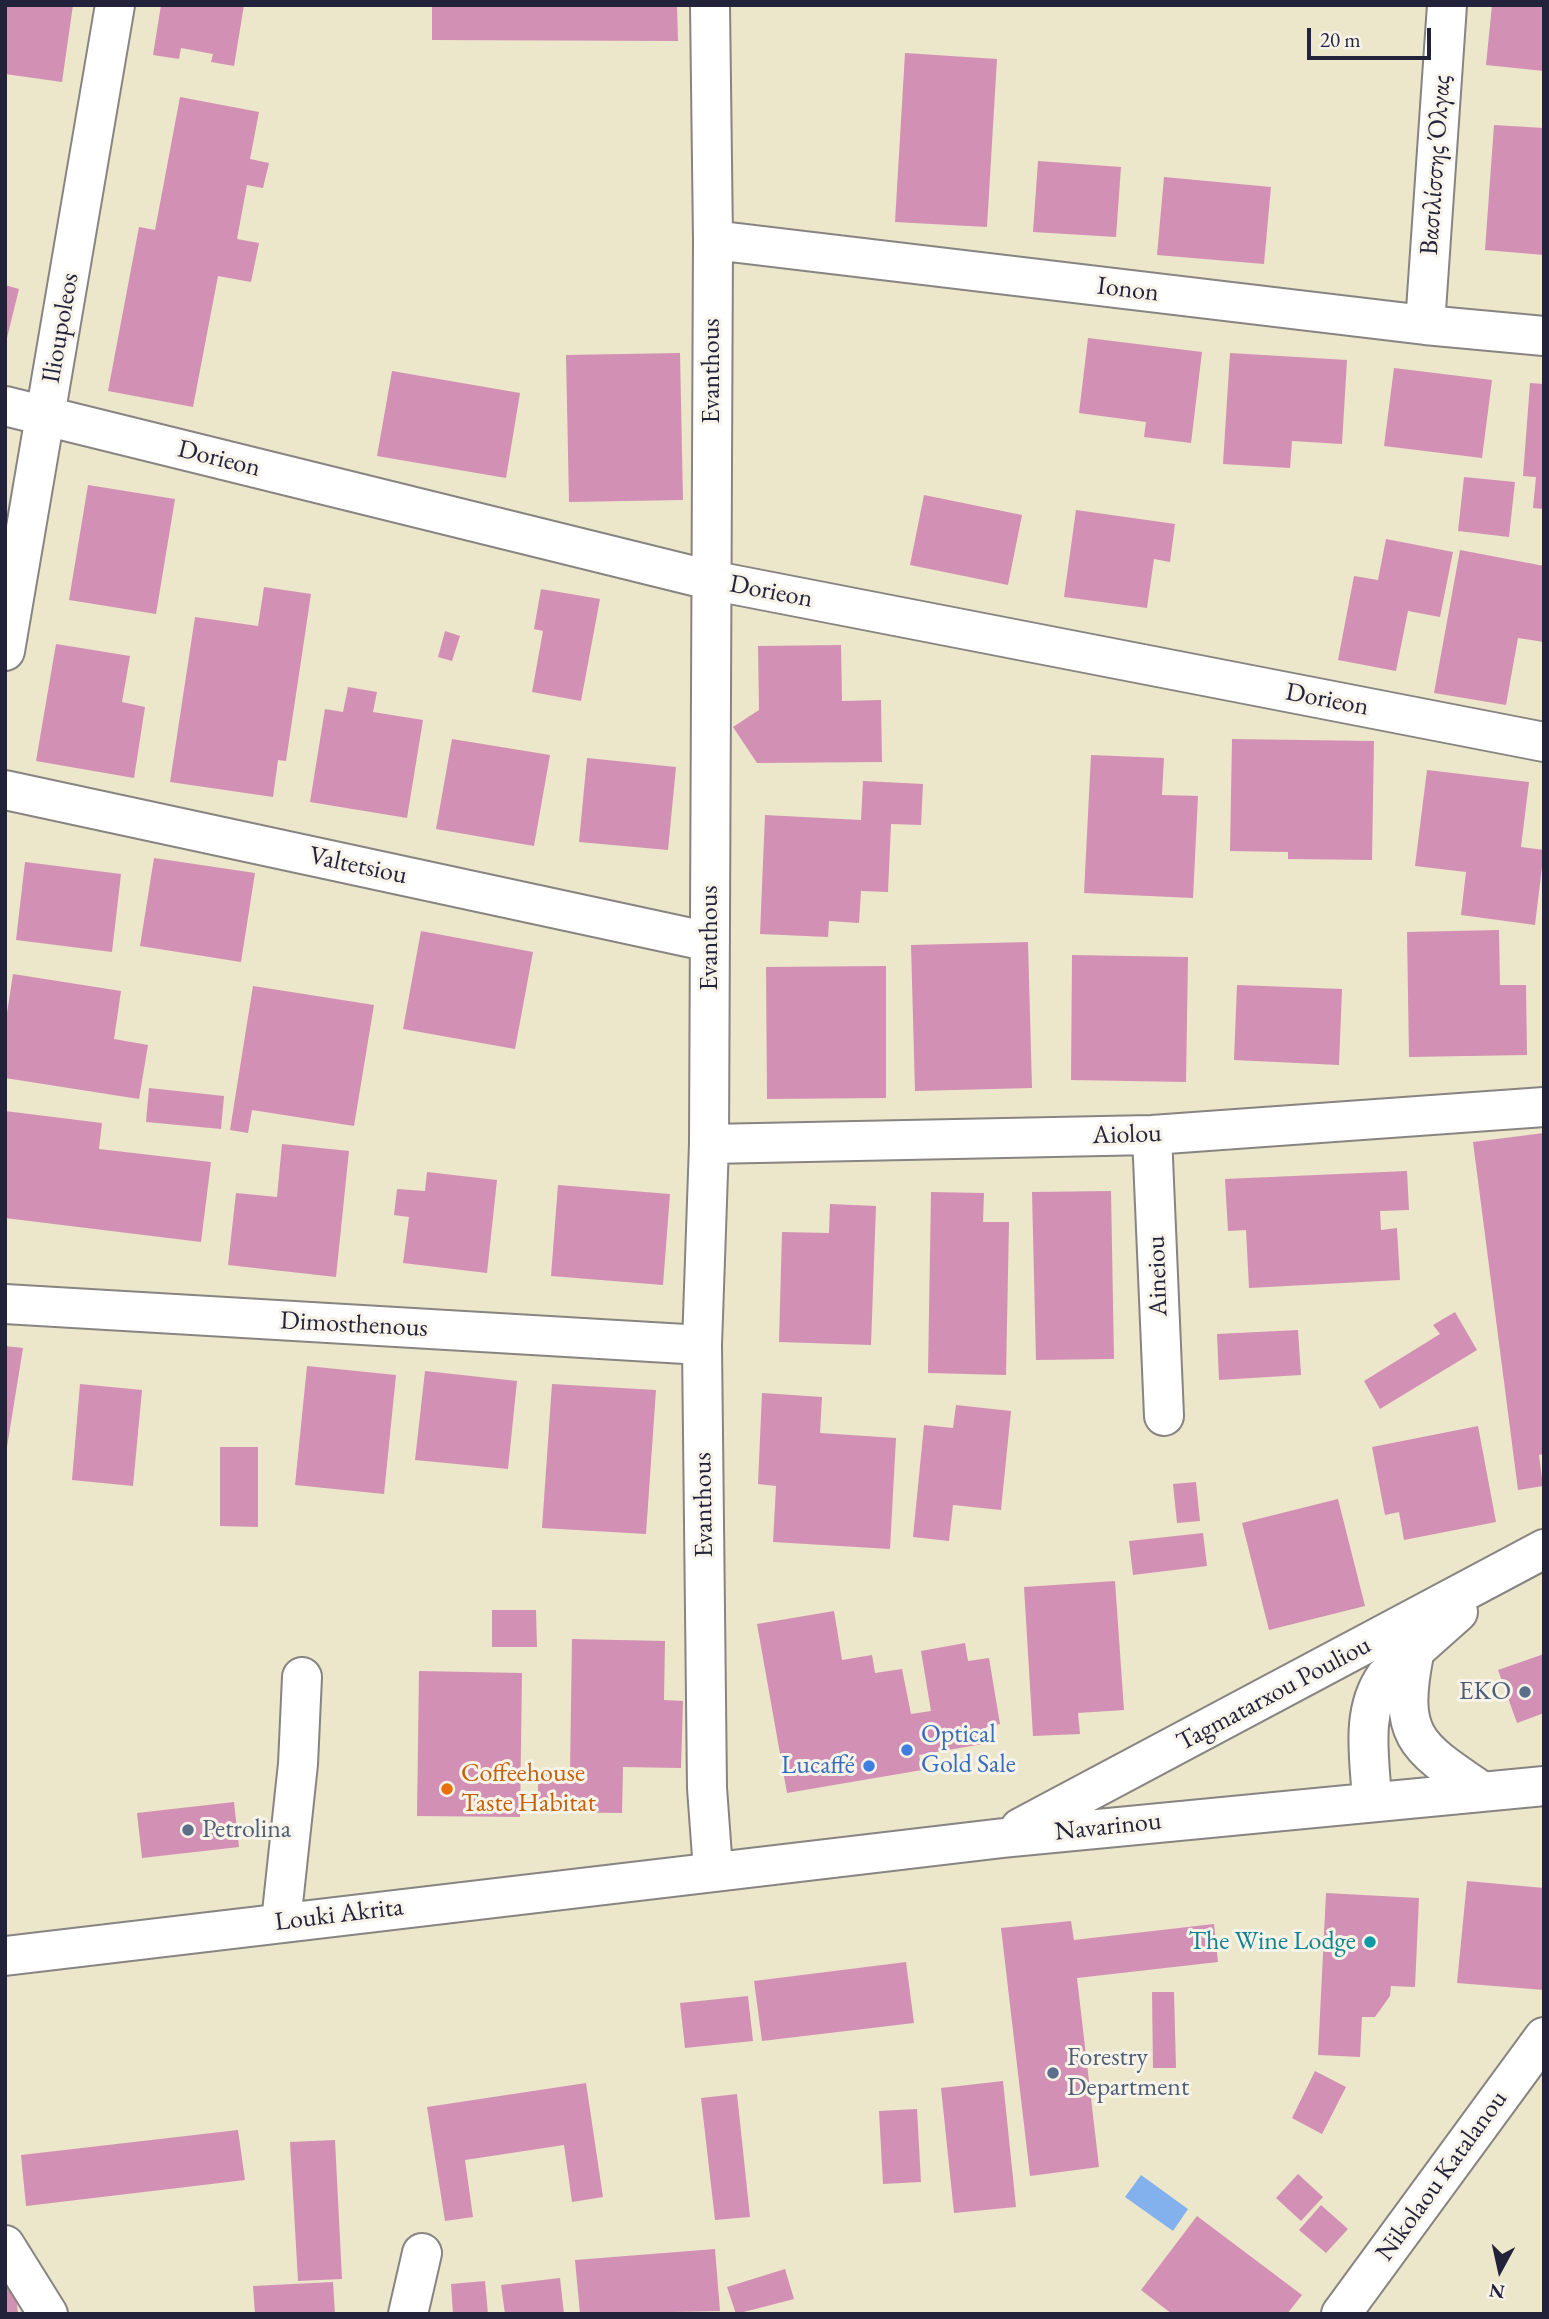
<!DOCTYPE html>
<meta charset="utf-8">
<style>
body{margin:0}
#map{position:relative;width:1549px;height:2319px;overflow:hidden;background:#ece6ca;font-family:"EB Garamond",serif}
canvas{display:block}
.frame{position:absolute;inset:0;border:7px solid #22223b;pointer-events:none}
.north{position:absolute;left:1465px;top:2235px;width:70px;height:70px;-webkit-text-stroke:5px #f7f3e8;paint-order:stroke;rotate:188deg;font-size:19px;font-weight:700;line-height:28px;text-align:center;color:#22223b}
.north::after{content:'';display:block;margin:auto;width:24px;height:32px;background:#22223b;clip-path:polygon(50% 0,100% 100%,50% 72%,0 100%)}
.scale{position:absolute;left:1307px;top:28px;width:124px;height:32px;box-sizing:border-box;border:4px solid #22223b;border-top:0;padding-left:9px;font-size:21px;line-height:24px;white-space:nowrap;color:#22223b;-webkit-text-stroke:5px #f7f3e8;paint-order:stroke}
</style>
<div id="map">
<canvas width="1549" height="2319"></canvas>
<div class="frame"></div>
<div class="north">N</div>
<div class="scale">20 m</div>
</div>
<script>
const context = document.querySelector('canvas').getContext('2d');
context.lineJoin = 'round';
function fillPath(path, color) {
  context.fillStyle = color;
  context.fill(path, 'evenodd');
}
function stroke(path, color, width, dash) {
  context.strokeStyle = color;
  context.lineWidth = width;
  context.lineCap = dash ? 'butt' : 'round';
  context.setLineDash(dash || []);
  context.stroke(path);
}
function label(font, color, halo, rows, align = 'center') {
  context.font = font + ' "EB Garamond",serif';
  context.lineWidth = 6;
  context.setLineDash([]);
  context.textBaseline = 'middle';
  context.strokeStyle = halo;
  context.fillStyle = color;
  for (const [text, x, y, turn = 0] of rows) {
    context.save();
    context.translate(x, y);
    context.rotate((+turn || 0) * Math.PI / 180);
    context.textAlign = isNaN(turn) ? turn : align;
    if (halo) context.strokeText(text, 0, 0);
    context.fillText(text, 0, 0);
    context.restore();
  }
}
fillPath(new Path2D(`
 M1141,2175L1188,2209L1173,2231L1125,2197Z`), '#82b1ed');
fillPath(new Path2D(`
 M5,5H73L62,82L5,74Z
 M161,5H244L234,66L211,62L213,54L181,48L179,59L153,55Z
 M432,5H677L678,41L432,40Z
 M1492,5H1544V71L1486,65Z
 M905,53L997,59L987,227L895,222Z
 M180,97L259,112L250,159L269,163L263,188L247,185L237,239L259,243L251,282L218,276L193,407L108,391L139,227L155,230Z
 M1494,125L1544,128V255L1485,250Z
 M1038,161L1121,167L1116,237L1033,232Z
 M1164,177L1271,187L1264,264L1157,255Z
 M5,285L19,289L6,342H5Z
 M1088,338L1202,352L1191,443L1144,437L1146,422L1079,413Z
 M680,353L683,500L569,502L566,355Z
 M1230,353L1347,360L1342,444L1292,441L1290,468L1223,464Z
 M1394,368L1492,380L1482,458L1384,446Z
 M392,371L520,393L506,478L377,456Z
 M1530,383L1544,384V509L1533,508L1536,477L1523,476Z
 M1464,477L1515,482L1509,537L1458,531Z
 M88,485L175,499L156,614L69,600Z
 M924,495L1022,515L1008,585L910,565Z
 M1076,510L1175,524L1170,562L1154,559L1147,608L1064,597Z
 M1386,539L1453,552L1440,617L1408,611L1396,671L1338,660L1354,576L1378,580Z
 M1460,550L1544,566V642L1518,638L1506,705L1434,693Z
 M264,587L311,594L286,761L278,760L273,797L170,782L195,617L258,626Z
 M541,589L600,599L581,701L532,692L543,631L534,629Z
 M445,631L460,636L452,661L438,657Z
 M56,644L130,656L122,702L145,707L134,778L36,761Z
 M841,645L842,701L881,700L882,762L757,763L733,727L759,710L758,646Z
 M348,687L377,692L373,712L423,720L407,818L310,802L325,709L343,712Z
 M452,739L550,755L534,846L436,829Z
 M1232,739L1374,741L1372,860L1288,859V852L1230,851Z
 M1091,755L1164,758L1162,795L1198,796L1193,898L1084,893Z
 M587,758L676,767L668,850L579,842Z
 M1427,770L1529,782L1521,847L1544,850L1535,925L1461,915L1466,872L1415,866Z
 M863,781L923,784L921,825L891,824L888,892L861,891L859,923L829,921L828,937L760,934L765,815L861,820Z
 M154,858L255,873L241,962L140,946Z
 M25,862L121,874L112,952L16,940Z
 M1499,930L1500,985H1526L1527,1055L1409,1057L1407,932Z
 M421,931L533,952L515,1049L403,1029Z
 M1028,942L1032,1088L915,1091L911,945Z
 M1072,955L1188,957L1186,1082L1071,1080Z
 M886,966V1098L767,1099L766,967Z
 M13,974L121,991L114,1039L148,1045L139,1099L5,1078V1026Z
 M1237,985L1342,989L1339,1065L1234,1060Z
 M253,986L374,1005L354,1126L252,1110L248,1133L230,1130Z
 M149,1088L224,1096L221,1129L146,1122Z
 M5,1111L102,1123L99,1149L211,1162L201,1242L5,1218Z
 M1544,1133V1454L1539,1455L1543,1486L1518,1490L1473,1142Z
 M282,1144L349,1151L336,1277L228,1265L236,1193L277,1197Z
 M1407,1171L1409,1210L1380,1211L1381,1230L1397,1228L1400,1280L1249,1288L1246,1230L1228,1231L1225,1179Z
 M427,1172L497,1180L487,1273L403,1263L409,1217L394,1215L397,1189L425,1191Z
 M558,1185L670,1194L663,1285L551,1276Z
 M1111,1191L1114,1359L1036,1360L1032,1192Z
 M931,1192L984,1193L983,1222H1009L1006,1375L928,1373Z
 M830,1204L876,1206L871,1345L779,1342L782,1232L829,1233Z
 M1455,1312L1477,1350L1380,1409L1364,1381L1440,1334L1433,1325Z
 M1298,1330L1301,1375L1219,1380L1217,1334Z
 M5,1346L23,1348L7,1447H5Z
 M307,1366L396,1375L384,1494L295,1485Z
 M425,1371L517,1381L508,1469L415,1460Z
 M80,1384L142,1390L133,1486L72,1480Z
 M552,1384L656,1390L646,1534L542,1528Z
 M762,1393L822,1397L820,1433L896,1438L890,1549L773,1542L776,1486L758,1484Z
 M956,1405L1011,1411L1001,1510L953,1505L949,1541L913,1537L924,1425L953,1428Z
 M1478,1426L1496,1522L1404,1540L1399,1512L1385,1515L1372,1447Z
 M220,1447H258V1527L220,1526Z
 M1196,1482L1200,1521L1177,1523L1173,1484Z
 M1338,1499L1365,1606L1269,1630L1242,1523Z
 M1203,1533L1207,1566L1133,1575L1129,1541Z
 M1115,1581L1124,1710L1078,1713L1080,1734L1033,1736L1024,1587Z
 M492,1610H536L537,1647H492Z
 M834,1611L842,1660L872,1655L875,1673L902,1669L911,1714L931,1711L921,1651L965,1643L968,1661L989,1658L1000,1724L986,1727L989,1743L919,1755L922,1770L787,1793L757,1624Z
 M572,1639L665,1641L664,1700L683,1701L681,1768L623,1767L622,1813L538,1812V1773H570Z
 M1544,1654V1713L1517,1723L1498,1670Z
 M419,1671L522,1673L520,1817L417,1816Z
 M234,1802L239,1847L142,1858L137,1813Z
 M1467,1881L1544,1888V1990L1457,1983Z
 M1326,1893L1419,1898L1415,1987L1391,1986L1390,1996L1375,2017H1362L1360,2057L1318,2055Z
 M1071,1921L1074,1940L1214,1924L1218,1962L1077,1978L1099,2167L1030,2176L1001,1928Z
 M906,1962L914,2023L762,2041L754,1981Z
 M1152,1992H1174L1176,2068H1153Z
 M748,1996L753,2041L685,2048L680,2003Z
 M1315,2071L1346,2087L1322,2134L1292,2118Z
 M1003,2081L1016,2207L954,2213L941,2088Z
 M586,2083L603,2197L572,2202L564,2145L465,2160L473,2217L445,2221L427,2107Z
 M737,2094L750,2217L715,2220L701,2098Z
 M917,2109L921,2182L883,2184L879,2111Z
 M238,2130L245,2180L26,2206L21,2155Z
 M335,2140L342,2279L298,2281L290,2142Z
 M1298,2174L1323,2197L1301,2221L1276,2198Z
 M1321,2205L1348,2229L1326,2253L1299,2230Z
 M1197,2216L1302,2295L1287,2314H1172L1141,2290Z
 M715,2249L720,2311L580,2314L575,2260Z
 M785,2269L794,2299L736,2314L727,2287Z
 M14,2276L18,2314H5V2277Z
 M560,2278L564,2314H505L501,2285Z
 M485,2281L488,2314H453L451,2284Z
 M333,2282L335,2314H255L253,2286Z`), '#d291b4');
const minor = new Path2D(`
 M710,5L713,240L709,1144L702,1345L707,1788L713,1870
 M713,240L1425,325L1544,336
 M1425,325L1447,5
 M5,406L710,580L1544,742
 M5,651L115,5
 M5,790L710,942
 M1152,1135L1164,1416
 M709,1144L1152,1135L1544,1107
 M5,1304L702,1345
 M281,1922L298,1764L302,1677
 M5,2245L48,2314
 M408,2314L422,2253
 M1341,2314L1544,2037`);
const major = new Path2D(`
 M1414,1654C1398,1736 1415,1746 1480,1790
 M1372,1801C1370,1759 1360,1713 1385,1677L1458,1612
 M1020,1828L1544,1549
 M5,1956L1003,1838L1544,1786`);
stroke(minor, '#878482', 42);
stroke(major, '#878482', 42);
stroke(minor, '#fff', 38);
stroke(major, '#fff', 38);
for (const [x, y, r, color] of [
 [1525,1692,7,"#5c6f8a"],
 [907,1750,7,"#3f7fe0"],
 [869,1766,7,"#3f7fe0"],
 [447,1789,7,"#e8710a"],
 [188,1830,7,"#5c6f8a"],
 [1370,1942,7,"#0f9aa8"],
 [1053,2073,7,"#5c6f8a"]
]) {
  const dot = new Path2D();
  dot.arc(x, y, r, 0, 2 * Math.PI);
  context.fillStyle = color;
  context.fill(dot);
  stroke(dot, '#f7f3e8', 2.5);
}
label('26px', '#22223b', '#f7f3e8', [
 ["Βασιλίσσης Όλγας",1436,165,-86],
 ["Ionon",1128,290,7],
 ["Ilioupoleos",61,328,-80],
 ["Evanthous",712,371,-90],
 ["Dorieon",219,459,14],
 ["Dorieon",771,592,11],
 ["Dorieon",1327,700,11],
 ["Valtetsiou",358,866,12],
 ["Evanthous",710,938,-90],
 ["Aiolou",1127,1135,-2],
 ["Aineiou",1158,1276,-92],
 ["Dimosthenous",354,1325,3],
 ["Evanthous",704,1505,-91],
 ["Tagmatarxou Pouliou",1274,1694,-28],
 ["Navarinou",1108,1827,-6],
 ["Louki Akrita",339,1915,-7],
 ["Nikolaou Katalanou",1442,2176,-54]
]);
label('26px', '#4e5e75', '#f7f3e8', [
 ["EKO",1511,1692,"right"],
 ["Petrolina",202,1830],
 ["Forestry",1067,2058],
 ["Department",1067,2088]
], 'left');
label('26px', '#366cbe', '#f7f3e8', [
 ["Optical",921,1735],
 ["Gold Sale",921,1765],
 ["Lucaffé",855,1766,"right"]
], 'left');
label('26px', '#c56008', '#f7f3e8', [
 ["Coffeehouse",461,1774],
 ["Taste Habitat",461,1804]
], 'left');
label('26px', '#0d838f', '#f7f3e8', [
 ["The Wine Lodge",1356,1942]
], 'right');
</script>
